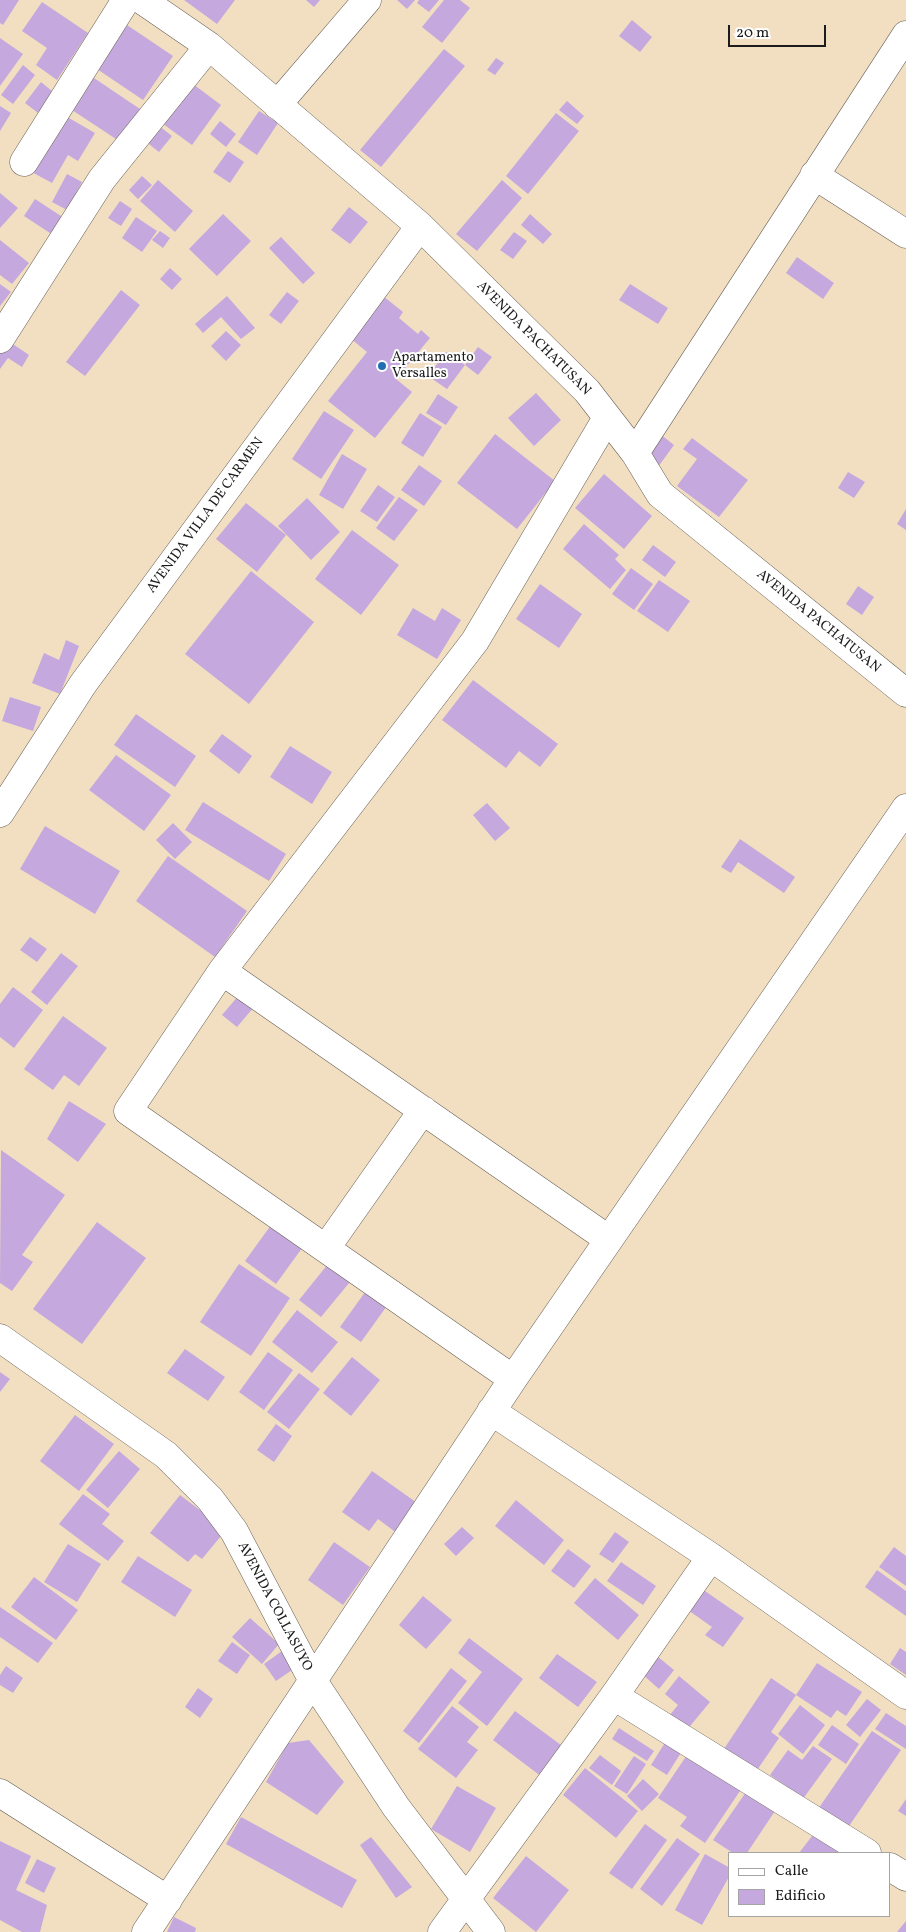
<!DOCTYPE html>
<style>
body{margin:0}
#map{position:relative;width:906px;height:1932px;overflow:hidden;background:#f2dfc2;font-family:Vollkorn,serif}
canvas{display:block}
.legend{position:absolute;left:728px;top:1852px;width:162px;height:65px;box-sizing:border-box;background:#fff;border:1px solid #a4a4a4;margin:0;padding:6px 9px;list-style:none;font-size:15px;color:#1c1c1c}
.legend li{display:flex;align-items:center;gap:10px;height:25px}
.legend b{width:25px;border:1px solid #a4a4a4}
.scale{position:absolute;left:728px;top:25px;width:98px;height:22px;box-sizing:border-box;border:2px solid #1c1c1c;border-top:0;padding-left:6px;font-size:15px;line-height:18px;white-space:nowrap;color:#1c1c1c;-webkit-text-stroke:4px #fff;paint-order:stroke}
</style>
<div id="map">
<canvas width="906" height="1932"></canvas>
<ul class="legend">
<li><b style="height:6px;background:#fff"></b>Calle</li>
<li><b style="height:14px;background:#c5a8dd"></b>Edificio</li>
</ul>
<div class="scale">20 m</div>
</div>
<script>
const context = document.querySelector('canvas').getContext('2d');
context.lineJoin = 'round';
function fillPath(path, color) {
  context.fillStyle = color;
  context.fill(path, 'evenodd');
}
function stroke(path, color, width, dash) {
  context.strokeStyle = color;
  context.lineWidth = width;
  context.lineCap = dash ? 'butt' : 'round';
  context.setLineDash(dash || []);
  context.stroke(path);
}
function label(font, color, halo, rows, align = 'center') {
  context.font = font + ' Vollkorn,serif';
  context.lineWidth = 4;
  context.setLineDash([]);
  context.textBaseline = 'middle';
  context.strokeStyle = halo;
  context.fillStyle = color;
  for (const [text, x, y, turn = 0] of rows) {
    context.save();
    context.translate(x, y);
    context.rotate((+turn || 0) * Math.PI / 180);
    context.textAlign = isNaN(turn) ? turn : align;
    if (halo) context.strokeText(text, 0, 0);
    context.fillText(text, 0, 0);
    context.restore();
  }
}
fillPath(new Path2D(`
 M0,0H19L3,25L0,23Z
 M184,0H235L217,24Z
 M306,0H320L314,7Z
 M397,0H415L407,9Z
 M419,0H439L429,12L417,3Z
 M444,0H460L470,8L442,43L422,27Z
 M42,2L88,33L57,80L36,65L47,48L22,31Z
 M632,20L652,37L640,52L619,36Z
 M127,25L173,56L143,100L97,69Z
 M0,38L23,54L0,86Z
 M444,49L465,66L381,167L360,150Z
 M496,58L504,63L495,75L487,70Z
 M23,65L35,75L13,104L1,95Z
 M91,76L140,109L119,141L69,108Z
 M189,81L221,105L192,145L159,121Z
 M41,82L58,96L42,116L25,103Z
 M567,101L584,116L577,124L559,110Z
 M0,106L11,113L0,131Z
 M259,111L278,123L257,155L238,142Z
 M556,113L579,131L528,194L506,176Z
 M62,114L95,133L78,161L68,155L52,183L28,170Z
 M220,121L236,134L226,147L210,134Z
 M158,125L172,136L159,152L145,141Z
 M228,151L244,162L230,183L213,172Z
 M67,174L82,182L67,210L52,202Z
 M142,176L152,185L138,199L129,190Z
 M158,180L193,211L175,232L140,201Z
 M502,180L522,198L477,251L456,234Z
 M0,193L18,208L0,228Z
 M35,199L64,218L53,235L24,216Z
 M120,201L132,209L121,226L108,218Z
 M349,207L368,222L350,244L331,230Z
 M223,214L251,241L217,276L189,249Z
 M530,214L552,234L543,244L521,225Z
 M136,217L157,231L142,252L122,238Z
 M160,231L170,238L163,248L152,240Z
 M514,232L527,241L513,259L500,250Z
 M281,237L315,273L303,284L269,248Z
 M0,240L29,263L12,284L0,275Z
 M797,257L834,283L823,299L786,273Z
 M170,268L182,279L172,290L160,279Z
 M0,284L11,292L0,306Z
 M630,284L668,308L658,324L619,300Z
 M121,290L140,305L85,376L66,362Z
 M287,292L299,301L281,324L269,315Z
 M227,296L255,328L241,339L221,317L203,333L195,324Z
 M383,296L403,312L399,318L418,334L421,330L430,338L396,379L412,392L375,438L328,401L367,352L350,338Z
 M226,331L241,345L226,361L211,346Z
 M4,338L29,355L22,367L8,358L0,369V343Z
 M478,347L492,357L478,375L465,365L447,389L428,376L446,352L465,365Z
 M536,393L561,420L534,446L508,418Z
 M438,394L458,407L446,425L426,413Z
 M324,411L354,430L321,479L292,459Z
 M420,413L442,427L423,457L401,443Z
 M655,430L674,445L658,467L638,451Z
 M495,434L555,481L517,529L457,483Z
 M692,438L748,480L719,517L677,486L697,459L683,449Z
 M342,454L367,469L343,509L319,495Z
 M419,465L442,481L424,506L401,490Z
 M848,472L865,482L854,498L838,488Z
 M604,474L652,516L624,549L575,508Z
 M378,485L395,497L377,522L360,511Z
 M399,497L418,510L394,541L376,528Z
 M307,498L340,532L311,560L278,526Z
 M246,503L286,535L257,572L216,539Z
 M906,509V530L897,524Z
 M584,524L619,555L615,559L626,570L610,589L563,549Z
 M352,530L399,565L361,615L315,579Z
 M653,545L676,562L665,577L642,560Z
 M631,568L653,584L634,610L612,594Z
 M251,571L314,622L249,704L185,654Z
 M659,580L690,601L668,632L637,611Z
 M540,584L582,614L559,648L516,619Z
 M858,586L874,597L862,615L846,604Z
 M413,608L435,621L442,608L461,620L437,659L397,635Z
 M66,640L79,646L60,694L32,683L44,653L59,660Z
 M473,680L558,744L540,767L519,751L506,768L442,720Z
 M10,697L41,707L33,731L2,721Z
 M136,714L196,756L175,787L114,745Z
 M222,734L252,756L239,774L209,751Z
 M290,746L332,772L312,804L270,777Z
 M116,755L171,795L144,831L89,790Z
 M203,802L286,854L269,881L185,830Z
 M487,803L510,828L495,841L473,815Z
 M173,823L192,842L175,859L156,840Z
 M45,826L120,871L95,914L20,869Z
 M740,839L795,877L784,893L738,862L731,873L721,867Z
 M168,856L247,911L215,957L136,901Z
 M30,937L47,949L37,962L20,950Z
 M61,953L78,966L47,1005L31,992Z
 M13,987L43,1010L14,1048L0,1037V1004Z
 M239,995L254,1007L237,1027L222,1015Z
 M63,1016L107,1048L79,1086L64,1075L53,1090L24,1069Z
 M69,1101L106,1124L78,1162L47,1139Z
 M1,1150L65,1195L22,1255L33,1262L12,1291L0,1283Z
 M274,1221L305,1244L276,1284L245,1261Z
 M97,1222L146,1258L82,1344L33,1309Z
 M332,1259L354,1277L321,1317L299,1300Z
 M239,1264L290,1298L251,1356L200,1322Z
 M368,1288L389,1303L361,1342L340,1327Z
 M297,1310L338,1342L312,1373L272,1342Z
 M185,1349L225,1377L208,1401L167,1373Z
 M268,1352L293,1370L264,1410L239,1392Z
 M352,1357L380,1380L351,1416L323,1393Z
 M0,1372L10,1379L0,1392Z
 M299,1373L320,1389L289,1429L267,1412Z
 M75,1415L114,1444L79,1491L40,1461Z
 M276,1424L292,1436L274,1462L257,1450Z
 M119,1451L140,1469L108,1508L86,1490Z
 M372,1471L420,1505L398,1534L378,1519L369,1531L342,1512Z
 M83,1494L110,1514L102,1524L124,1541L108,1561L59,1524Z
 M180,1495L226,1530L202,1559L195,1554L188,1562L150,1533Z
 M516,1500L564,1540L544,1565L495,1526Z
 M462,1527L474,1538L456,1556L444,1544Z
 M615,1532L629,1542L613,1563L599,1554Z
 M334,1542L370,1567L343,1605L308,1580Z
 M68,1544L101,1564L77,1602L44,1582Z
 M894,1547L906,1556V1586L879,1567Z
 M568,1549L591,1566L574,1588L551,1571Z
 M138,1556L192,1590L175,1617L121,1582Z
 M621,1562L656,1586L643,1605L607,1581Z
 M877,1570L906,1591V1616L865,1587Z
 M34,1577L78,1610L56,1640L11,1607Z
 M595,1578L639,1615L618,1640L574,1603Z
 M702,1589L744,1618L723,1647L705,1635L712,1627L688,1610Z
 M423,1596L452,1620L426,1649L399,1625Z
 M0,1607L53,1643L38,1663L0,1637Z
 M250,1618L279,1644L262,1664L232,1637Z
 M469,1638L523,1679L487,1726L458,1703L482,1672L458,1653Z
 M232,1642L250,1655L237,1674L218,1661Z
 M900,1648L906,1652V1675L890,1664Z
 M282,1651L295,1668L276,1681L264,1664Z
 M557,1654L597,1682L578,1707L539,1678Z
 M657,1656L674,1670L659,1689L642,1674Z
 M817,1663L862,1692L846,1716L837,1710L831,1718L796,1695Z
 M6,1666L23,1678L13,1693L0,1685V1675Z
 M451,1668L467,1681L419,1743L403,1731Z
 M679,1676L710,1702L686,1731L669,1716L678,1705L665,1694Z
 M771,1678L796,1695L771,1732L779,1738L751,1779L718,1758Z
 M198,1688L213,1699L200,1718L185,1707Z
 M867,1699L881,1710L860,1737L846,1725Z
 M800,1705L825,1725L803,1754L778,1734Z
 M452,1706L479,1727L467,1742L478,1750L456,1778L418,1749Z
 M515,1711L565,1748L542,1777L493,1740Z
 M886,1713L906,1726V1749L875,1729Z
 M832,1725L859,1744L846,1764L818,1745Z
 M619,1728L654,1751L647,1761L612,1739Z
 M872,1731L901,1750L845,1832L816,1812Z
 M671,1733L687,1743L667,1775L651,1765Z
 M309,1740L344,1782L317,1815L266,1782L288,1743Z
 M693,1746L746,1782L705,1843L680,1826L687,1817L658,1798Z
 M813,1746L832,1759L797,1807L786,1786L770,1775L788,1750L802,1760Z
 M600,1755L621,1771L612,1785L589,1768Z
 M634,1756L646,1764L627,1794L614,1786Z
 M585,1768L638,1811L616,1838L563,1795Z
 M643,1779L659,1794L642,1811L627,1796Z
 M457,1786L496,1808L470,1852L431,1829Z
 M748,1789L777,1808L747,1853H733L713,1840Z
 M906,1799V1816L898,1811Z
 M241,1817L357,1880L342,1908L226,1844Z
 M645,1824L667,1840L632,1889L609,1873Z
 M819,1827L844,1853H799Z
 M371,1837L412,1887L396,1898L360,1845Z
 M677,1838L700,1854L662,1906L640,1889Z
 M0,1841L31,1856L16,1890L47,1905L40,1932H22L0,1920Z
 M705,1854L730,1868V1875L702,1925L675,1910Z
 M526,1856L569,1890L536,1932L493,1898Z
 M37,1859L56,1868L44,1893L25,1883Z
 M174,1917L196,1928L195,1932H167Z
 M906,1921V1932H897Z`), '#c5a8dd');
const minor = new Path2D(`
 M142,0L209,46L420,226L587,391L635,453L660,494L906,693
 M277,105L367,0
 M24,162L126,0
 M814,175L906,234
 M0,339L102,179L209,46
 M635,453L906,35
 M0,813L83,684L420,226
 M222,971L608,1239
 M326,1248L423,1110
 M0,1338L166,1455L210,1499L234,1531L313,1681L396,1807L491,1932
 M513,1379L128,1111L222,971L475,641L607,418
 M491,1411L711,1557L906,1695
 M614,1696L867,1853
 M0,1793L168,1900
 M890,1867L906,1877
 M146,1932L513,1379L906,808
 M442,1932L614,1696L711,1557`);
stroke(minor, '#676056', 29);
stroke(minor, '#fff', 28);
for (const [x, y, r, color] of [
 [382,366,5,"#1f6fb2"]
]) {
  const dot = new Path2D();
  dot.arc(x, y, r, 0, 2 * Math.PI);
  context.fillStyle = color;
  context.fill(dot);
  stroke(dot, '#fff', 2);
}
label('14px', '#1c1c1c', '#fff', [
 ["AVENIDA PACHATUSAN",533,339,45],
 ["AVENIDA VILLA DE CARMEN",206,516,-54],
 ["AVENIDA PACHATUSAN",818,622,39],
 ["AVENIDA COLLASUYO",274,1607,62]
]);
label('14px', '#1c1c1c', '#fff', [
 ["Apartamento",392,358],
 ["Versalles",392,374]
], 'left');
</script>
